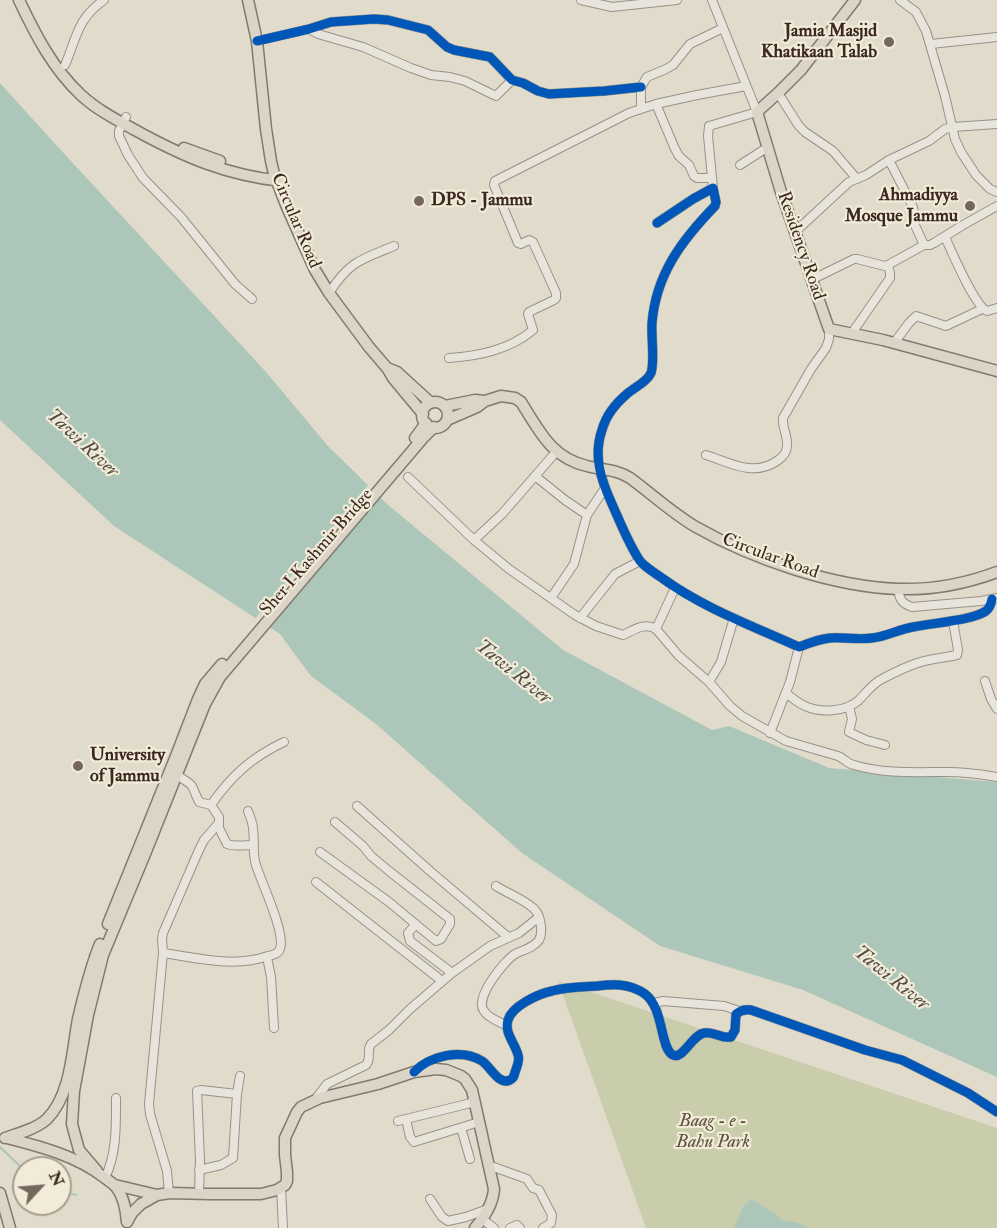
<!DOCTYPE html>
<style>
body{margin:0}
#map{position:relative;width:997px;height:1228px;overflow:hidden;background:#e0dbca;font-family:"IM FELL Double Pica",serif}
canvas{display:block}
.north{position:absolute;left:12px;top:1156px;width:60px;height:60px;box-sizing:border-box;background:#f1ebd7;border:2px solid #a89d8e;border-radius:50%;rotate:64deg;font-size:16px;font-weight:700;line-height:24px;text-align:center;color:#3b2820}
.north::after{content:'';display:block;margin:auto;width:21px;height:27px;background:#75675c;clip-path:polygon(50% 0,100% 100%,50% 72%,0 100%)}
</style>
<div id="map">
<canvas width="997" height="1228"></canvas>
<div class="north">N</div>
</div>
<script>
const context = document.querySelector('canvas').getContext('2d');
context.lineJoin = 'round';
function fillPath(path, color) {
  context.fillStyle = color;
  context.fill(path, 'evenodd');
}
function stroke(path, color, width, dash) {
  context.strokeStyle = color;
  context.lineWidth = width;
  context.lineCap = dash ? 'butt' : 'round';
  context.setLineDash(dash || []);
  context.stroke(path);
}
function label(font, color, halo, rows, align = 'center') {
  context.font = font + ' "IM FELL Double Pica",serif';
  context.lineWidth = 4.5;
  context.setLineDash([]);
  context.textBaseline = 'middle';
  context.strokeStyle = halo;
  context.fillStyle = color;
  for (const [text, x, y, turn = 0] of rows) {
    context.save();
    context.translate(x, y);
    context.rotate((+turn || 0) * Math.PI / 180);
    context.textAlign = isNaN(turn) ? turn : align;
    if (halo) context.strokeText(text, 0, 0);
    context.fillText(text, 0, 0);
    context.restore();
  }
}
fillPath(new Path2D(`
 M558,981L997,1128V1228H646Z`), '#c9cdac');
fillPath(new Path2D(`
 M0,83L58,147L266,372L327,445L387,504L563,650L712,730L729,726L829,768L997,782V1077L803,990L660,946L522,853L376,724L311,676L280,634L114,526L0,420Z
 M751,1199L776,1214L782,1220L796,1222L809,1228H734L744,1205Z`), '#adc6ba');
fillPath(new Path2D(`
 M370,483L382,495L268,630L254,620Z`), '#e0dbca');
stroke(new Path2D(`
 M0,1147L24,1170
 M60,1191L76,1195`), '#adc6ba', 2);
const minor = new Path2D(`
 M581,0L612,7L677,0
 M712,0L757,112L709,126L708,136L713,188
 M900,0L916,12L926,31L945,96L955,139L961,152L976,175L990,189L997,192
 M309,29L318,34L363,47L411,68L431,75L450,77L465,81L496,96L512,80
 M257,41L309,29L331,22L374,19L388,20L428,30L447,47L454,50L490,57L512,80L523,83L538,91L549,94L604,91L641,87
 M931,44L997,37
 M65,65C77,37 77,19 104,0
 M778,93L799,126L805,132L833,151L857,179
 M656,104L675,149L679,156L689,165L694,176L697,178H711
 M641,108V87L647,77L666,69L673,65L690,44L723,28
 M126,117L119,131V136L128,155L143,178L181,217L235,284L252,299
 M889,160L912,205L914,211V223L924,245
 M740,165L768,147
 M657,223L693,199L713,188L716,202L715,206C682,240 656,274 652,323C651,336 655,362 651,373C647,382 635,387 628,393C616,403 606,415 602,430C593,456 601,480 612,504C620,522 629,545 640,561C646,568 655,573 662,578C703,608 753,626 799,647C809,643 819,639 830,638C844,637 858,640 872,638C886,637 899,629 913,627C931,623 971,621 986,611C990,608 991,604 992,599
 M795,232L849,182L866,175L889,160L929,141L945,129L953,127L997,124
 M945,237C952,252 974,305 987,311L997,308
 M811,280L854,259H857L885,266L888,265L924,245H930L934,243L963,225L997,206
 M329,293C350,261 360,260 394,246
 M852,333L890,278V273L888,265
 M894,343L909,323L916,316L946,326L982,309
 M449,358C479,356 509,350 533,330L528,314L529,312L554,300L556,298V293L533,242L529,240L521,244L518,243L494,185L495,181L629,113L656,104L697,95L746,86
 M706,455C731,463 753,477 777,461C783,457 787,453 787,446C788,436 782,428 783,418L811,369L826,348L829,339V329
 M535,476L565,500L587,515
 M408,477L474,540L509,569L575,615L596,626L623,635C634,630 644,622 656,629L679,656L709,682L730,706L742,716L786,741L838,756C844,758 847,764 854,765C884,774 915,772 946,772C963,772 980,774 997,777
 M474,540L502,514L556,452
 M899,589C898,599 903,604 912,607L981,601L997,598
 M551,598L574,564L587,515L605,488
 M580,618L615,574L640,561
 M656,629L675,588
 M985,681L991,699L997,709
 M709,682L721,662L734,618
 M786,693C792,698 798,703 805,706C820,713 845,712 858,701C866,693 872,684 882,679C897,671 913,663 929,660C938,658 948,657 957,655L958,650L953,621
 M849,706L852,719L849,732L866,740L885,745
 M770,733L790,682L799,647
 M177,775L189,783L192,786L199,802L211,805
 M357,806L430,871L508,937
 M253,845C245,845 234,847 227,844L219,828V817L211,805C231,776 252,757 284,742
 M320,852L389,902L436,941L441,939L450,924V919L389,871L371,856L363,846L335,822
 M316,882L442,981
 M496,886C505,892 529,902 535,910C541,916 543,933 539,940C534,948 522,950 515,954C504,961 474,998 484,1011C488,1018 500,1022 507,1026
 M416,924L408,933L410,941L452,973
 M163,953C199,958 234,968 268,956C273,955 278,954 280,949C286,933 261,882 256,865C252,853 255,841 253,829C253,823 250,817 248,811
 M267,957L271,977L274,1028
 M654,1003L663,1001L724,1006L739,1011
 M414,1072C430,1056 461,1048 482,1061C490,1066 499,1086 510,1080C514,1078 514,1076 515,1072C517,1067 520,1060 518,1055C515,1043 504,1033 508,1020C512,1006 538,994 552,991C566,987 582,987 597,986C605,985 613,984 620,985C629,986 638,989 645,994C664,1008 660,1049 673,1055C683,1060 692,1035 704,1033C714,1031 721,1039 731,1037L735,1030L736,1014C741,1010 745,1009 751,1010L865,1050L902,1060L968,1093L997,1112
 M315,1100L327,1084L366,1065C372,1058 366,1051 371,1044L389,1030L410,1009L452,973L490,946L519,933L539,917
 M406,1119L410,1137L414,1142L479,1122
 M398,1121L475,1102
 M461,1128L470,1159
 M488,1165L527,1179L533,1188L539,1190L552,1215L551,1223L543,1228
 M199,1170L221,1165L233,1158L237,1094L240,1076
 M105,1178C117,1153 116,1125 116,1098
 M281,1187L283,1228
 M169,1193L167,1171L150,1114L149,1104L163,953L162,939L163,933L199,850L204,840L218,824
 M199,1194L200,1160L197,1091L201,1090L237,1094
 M430,1199L442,1217L448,1221L466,1217L488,1209
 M482,1219L494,1228
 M510,1228L517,1225L520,1228`);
const major = new Path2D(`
 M19,0C35,34 53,69 81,95C97,110 117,120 135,130C184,157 226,175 281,181
 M248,0L257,41L266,129L271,161L274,174L286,205L315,270L329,293L369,347L387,368L393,378L423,414
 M855,0L801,70L778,93L757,112L781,192L829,329L883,340L997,371
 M184,148L220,161
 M387,368L397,372L431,403
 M422 415a13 13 0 1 1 26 0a13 13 0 1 1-26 0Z
 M445,406L475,400L485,401
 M447,420L477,407L485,401L501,396L515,398L521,402C539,430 551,458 587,466C602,470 616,469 630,478C652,494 672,513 696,527C752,559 834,587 899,589C933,590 965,584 997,572
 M415,438L426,423
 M108,924L176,756L198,699L205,684L222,664
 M5,1138C19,1133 36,1129 47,1119C71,1095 72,1051 78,1019C84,994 90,968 100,944
 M7,1138C42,1147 77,1156 105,1178C109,1181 113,1183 116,1187C124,1197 126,1209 127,1222
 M97,1171L79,1150L72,1124L74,1091L88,1015L103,955L145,854L205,704L220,677L423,438L434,427
 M115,1185L157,1195
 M0,1193L10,1228
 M127,1222L132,1213L141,1204L157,1195L169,1193L209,1194H261L277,1190L285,1185L287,1181V1172L285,1155V1138L297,1112L301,1107L320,1098L378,1084L414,1072L436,1069L446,1070L461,1076L465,1079L472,1090L494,1189C493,1204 485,1216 475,1228`);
stroke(minor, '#979288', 10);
stroke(major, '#807b71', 13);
stroke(minor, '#e8e4dc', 8);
stroke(major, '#dbd4c7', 10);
stroke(new Path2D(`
 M257,41L309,29L331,22L374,19L388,20L428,30L447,47L454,50L490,57L512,80L523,83L538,91L549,94L604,91L641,87
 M657,223L693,199L713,188L716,202L715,206C682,240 656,274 652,323C651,336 655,362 651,373C647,382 635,387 628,393C616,403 606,415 602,430C593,456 601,480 612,504C620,522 629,545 640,561C646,568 655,573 662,578C703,608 753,626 799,647C809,643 819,639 830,638C844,637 858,640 872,638C886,637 899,629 913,627C931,623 971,621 986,611C990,608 991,604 992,599
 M414,1072C430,1056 461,1048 482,1061C490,1066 499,1086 510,1080C514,1078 514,1076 515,1072C517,1067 520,1060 518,1055C515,1043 504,1033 508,1020C512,1006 538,994 552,991C566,987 582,987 597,986C605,985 613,984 620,985C629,986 638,989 645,994C664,1008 660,1049 673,1055C683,1060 692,1035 704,1033C714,1031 721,1039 731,1037L735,1030L736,1014C741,1010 745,1009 751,1010L865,1050L902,1060L968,1093L997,1112`), '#0057b8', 9);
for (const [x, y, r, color] of [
 [889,42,6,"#75675c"],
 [419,201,6,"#75675c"],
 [970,206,6,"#75675c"],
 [78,766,6,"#75675c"]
]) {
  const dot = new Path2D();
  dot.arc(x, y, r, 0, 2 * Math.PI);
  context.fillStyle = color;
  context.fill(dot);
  stroke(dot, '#f1ebd7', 2);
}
label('bold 18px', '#3b2820', '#f1ebd7', [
 ["Jamia Masjid",877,32],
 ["Khatikaan Talab",877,53],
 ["Ahmadiyya",958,196],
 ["Mosque Jammu",958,217],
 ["DPS - Jammu",431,201,"left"],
 ["University",90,756,"left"],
 ["of Jammu",90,777,"left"]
], 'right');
label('18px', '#3b2820', '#f1ebd7', [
 ["Circular Road",295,221,67],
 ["Residency Road",800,246,71],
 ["Sher I Kashmir Bridge",317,553,-49],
 ["Circular Road",770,557,20]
]);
label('italic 18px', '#5a4e3d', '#f1ebd7', [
 ["Baag - e -",713,1122],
 ["Bahu Park",713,1143]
]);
label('italic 20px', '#524d45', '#f1ebd7', [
 ["Tawi River",82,444,43],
 ["Tawi River",513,673,39],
 ["Tawi River",891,979,39]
]);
</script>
